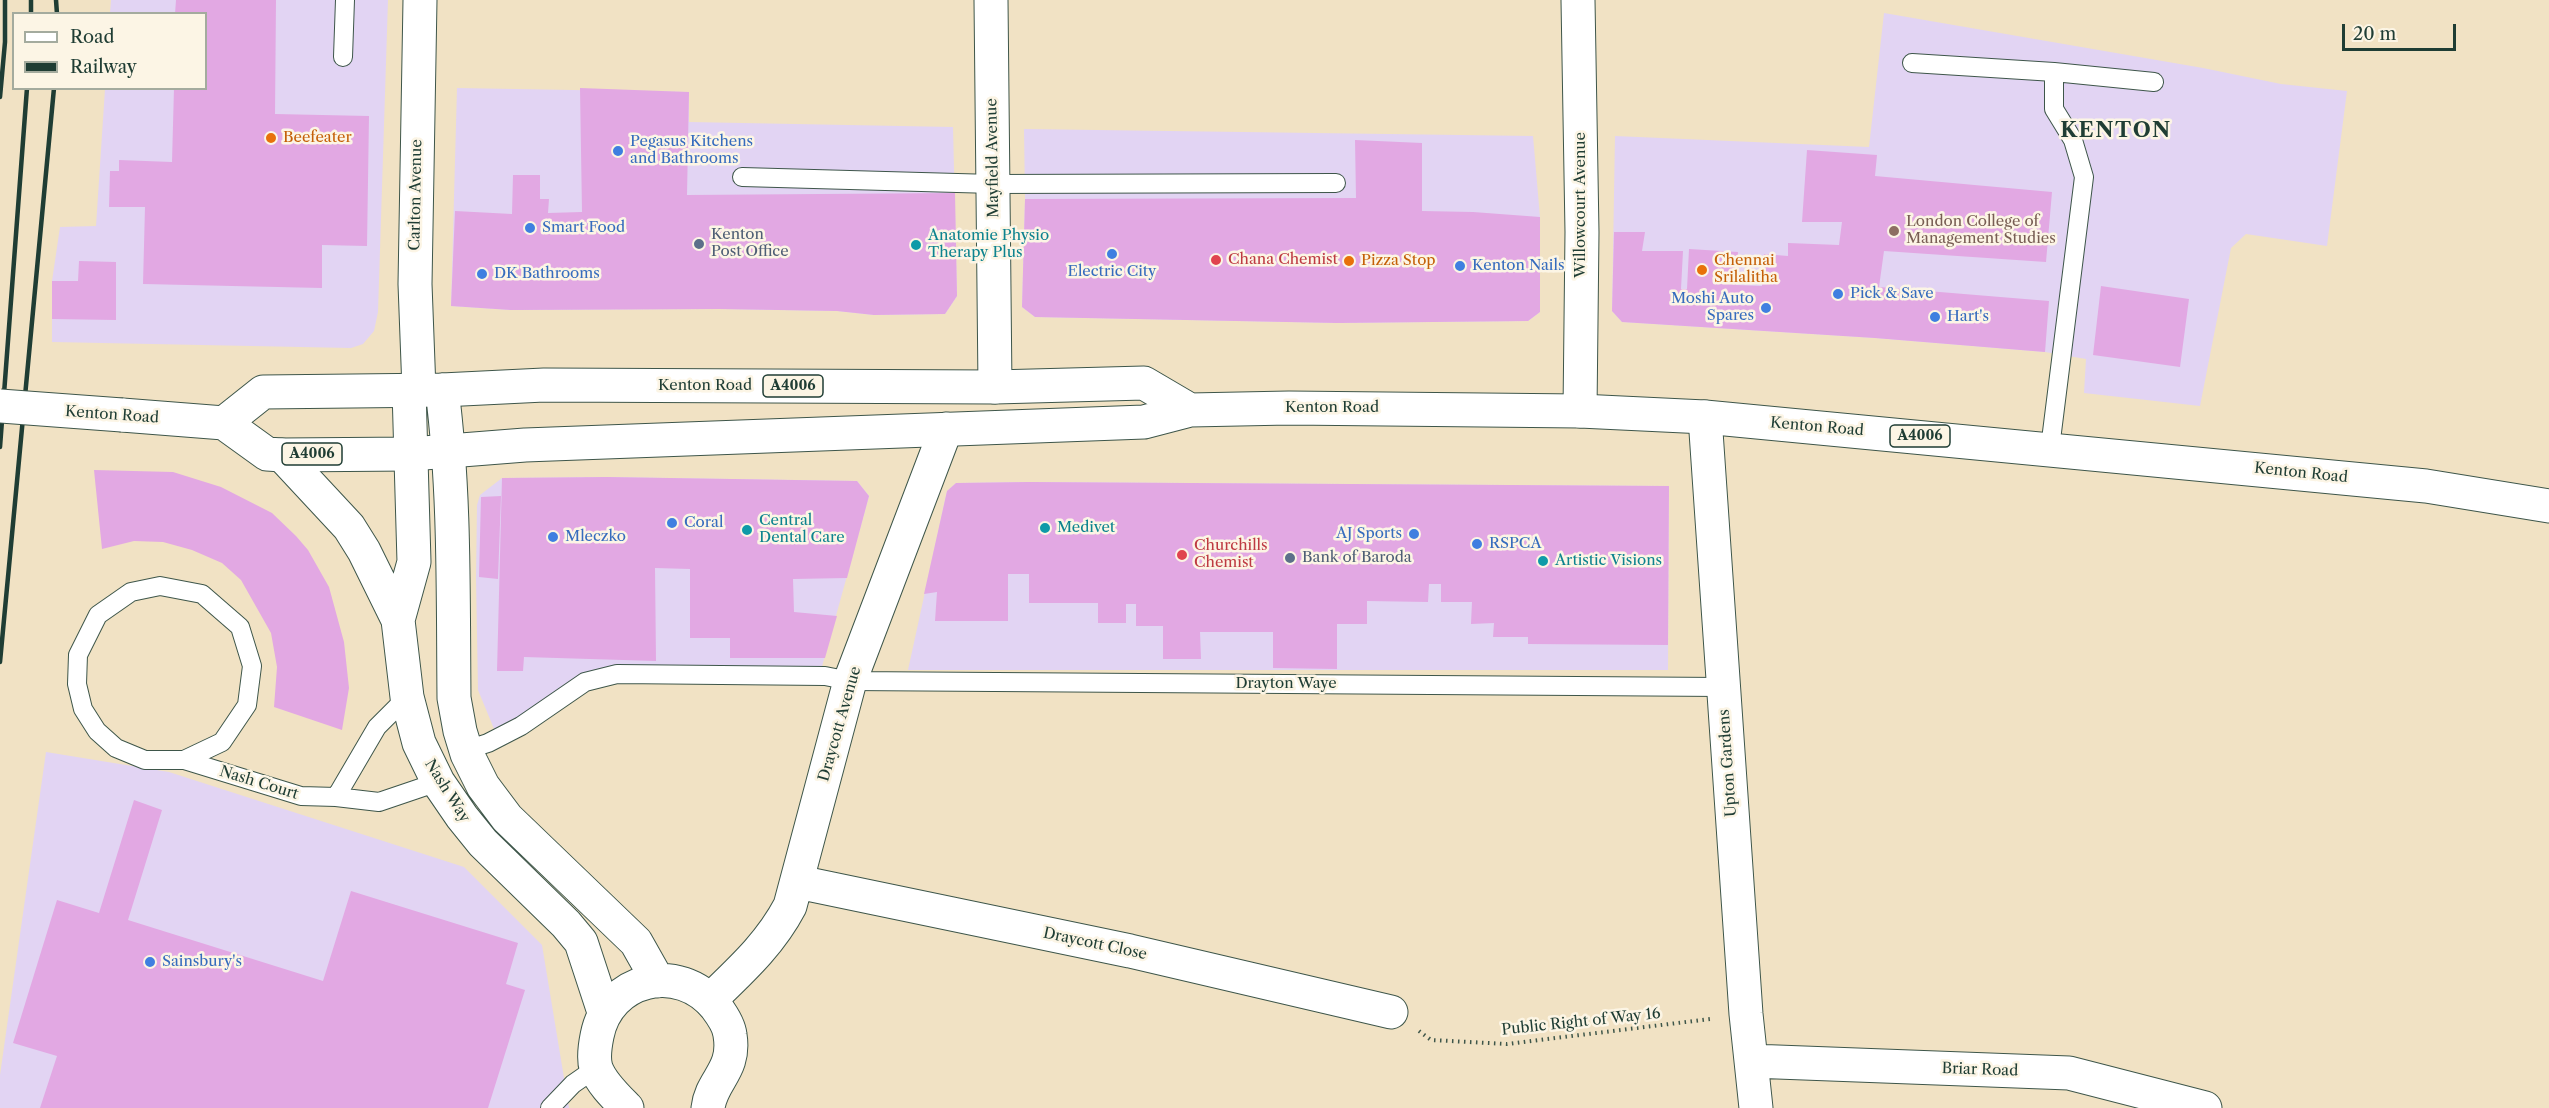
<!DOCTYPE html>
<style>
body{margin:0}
#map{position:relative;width:2549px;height:1108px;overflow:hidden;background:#f1e2c4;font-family:"Libre Caslon Text",serif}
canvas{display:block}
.legend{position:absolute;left:12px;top:12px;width:195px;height:78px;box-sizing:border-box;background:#fcf5e5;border:2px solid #a4ab9e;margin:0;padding:8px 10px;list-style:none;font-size:18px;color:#1f3d34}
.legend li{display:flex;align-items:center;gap:12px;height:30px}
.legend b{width:30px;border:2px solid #a4ab9e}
.scale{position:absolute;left:2342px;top:24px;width:114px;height:27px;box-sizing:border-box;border:3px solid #1f3d34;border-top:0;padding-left:8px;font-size:18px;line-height:21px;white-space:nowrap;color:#1f3d34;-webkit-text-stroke:4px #fcf5e5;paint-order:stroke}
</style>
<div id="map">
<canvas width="2549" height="1108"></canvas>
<ul class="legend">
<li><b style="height:8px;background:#fff"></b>Road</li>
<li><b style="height:8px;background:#1f3d34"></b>Railway</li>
</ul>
<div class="scale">20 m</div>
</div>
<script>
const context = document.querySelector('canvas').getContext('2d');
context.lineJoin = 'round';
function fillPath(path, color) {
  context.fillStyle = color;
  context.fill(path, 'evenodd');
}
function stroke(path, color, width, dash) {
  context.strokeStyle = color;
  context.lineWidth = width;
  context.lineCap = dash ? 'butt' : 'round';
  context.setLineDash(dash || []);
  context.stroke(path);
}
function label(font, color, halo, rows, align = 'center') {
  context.font = font + ' "Libre Caslon Text",serif';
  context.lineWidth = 5;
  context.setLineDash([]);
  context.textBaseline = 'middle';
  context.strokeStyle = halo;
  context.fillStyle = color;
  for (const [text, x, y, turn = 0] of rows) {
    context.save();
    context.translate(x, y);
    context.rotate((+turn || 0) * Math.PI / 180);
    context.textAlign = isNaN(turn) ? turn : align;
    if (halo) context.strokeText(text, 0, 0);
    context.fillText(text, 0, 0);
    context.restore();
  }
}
fillPath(new Path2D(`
 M111,0H388L378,312L374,331L363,344L351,348L52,342V281L60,227L96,226L105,89L206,88V14L110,13Z
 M1884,13L2203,68L2281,84L2347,91L2327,246L2246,234L2231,248L2200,406L2084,393L2086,359L2045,352L1875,338L1622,322L1612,311L1615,136L1869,147Z
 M457,88L689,92V122L953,127L957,296L945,314L874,315L837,311L719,309L511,310L451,306Z
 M1024,129L1533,136L1540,217V312L1528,321L1337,323L1035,317L1022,307L1025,199Z
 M607,477L857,481L869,496L818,681L603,676L499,741L478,690L476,578L477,505L480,495L502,478Z
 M1029,482L1669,486L1668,670H908L947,491L956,483Z
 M46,752L169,772L464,867L542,945L569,1108H0V1075Z`), '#e2d4f3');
fillPath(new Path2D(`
 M176,0H276L275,114L369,116L367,246L322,245V288L143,284L145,207H109L110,171H119V160L172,162L174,88H206V14H175Z
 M580,88L689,92L687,195L955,193L957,296L945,314L874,315L837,311L719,309L511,310L451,306L455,211L512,214L513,175H540V199H549L548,213L582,212Z
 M1355,140L1422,143V211L1473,212L1540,217V312L1528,321L1337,323L1035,317L1022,307L1025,199L1356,198Z
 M1807,150L1877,155L1875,176L2052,192L2046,262L1884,251L1879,287L2049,301L2045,352L1875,338L1622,322L1612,311L1614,232H1645L1642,251H1683L1681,289H1687L1689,249L1738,252L1736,285L1762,286L1764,254L1788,256V243L1839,245L1842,222H1802Z
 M79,261L116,262V320L52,319V281H78Z
 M2101,286L2189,299L2180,367L2093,355Z
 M94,470L173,472L221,487L272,513L296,536L308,550L329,587L344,642L349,688L342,730L274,707L277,667L271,633L241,580L222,563L192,550L163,542L134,541L102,549Z
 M607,477L857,481L869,496L847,578L793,579L794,612L837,616L825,658H730V638H690V569L655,568L656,661L524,657L523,671H497L502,478Z
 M1029,482L1669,486L1668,645L1528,644V637H1493L1494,623L1471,624L1472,602H1441V584H1429L1428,602L1367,601V624H1337V669L1273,668V632H1200L1201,659H1163V626H1136V604H1126V623H1098V603H1029V574H1008V621H935L937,592L924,594L947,491L956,483Z
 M501,496L498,579L479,577L481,497Z
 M134,800L162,810L128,920L323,981L351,891L518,943L506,984L525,990L488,1108H40L57,1056L13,1043L57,900L99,913Z`), '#e2a8e3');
const service = new Path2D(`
 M343,57L345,0
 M1912,63L2054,72
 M742,177L993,184L1336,183
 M2050,448L2084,177L2073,140L2054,109V72L2154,82
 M466,750L488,743L521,726L585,682L617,674L825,676L850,681L1722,687
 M184,760L222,742L247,705L252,666L240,627L202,594L160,586L131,592L98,615L78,655L77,684L83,709L97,731L116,748L145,760H184L301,796L336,797L379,802L438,782
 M336,797L377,727L407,697
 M550,1108L573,1084L596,1068`);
const minor = new Path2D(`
 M991,0L995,387
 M1578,0L1582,232L1580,411
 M419,390L415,284L420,0
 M1705,417L1746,1014L1756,1108
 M798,882L1130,951L1391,1012
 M710,1000C741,970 770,944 790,906L850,681L946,429
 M1751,1061L2069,1073L2205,1108`);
const tertiary = new Path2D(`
 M409,390L414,562L398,620L407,697L419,743L438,782L462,817L483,843L566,924L581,942L604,1012
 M442,390C455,492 453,595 454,698L460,731L467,754L483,786L507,818L636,942L658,981
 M282,455L349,527L364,551L398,620
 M627,1108C616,1097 601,1083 596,1068C593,1058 595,1046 597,1036C608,978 679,961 716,1007C722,1015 729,1025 730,1035C736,1071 711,1080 708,1108`);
const primary = new Path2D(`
 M122,415L224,423L267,454L282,455L411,454L525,445L1144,422L1190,410L1289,408L1580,411L1705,417L2426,486L2549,506
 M224,423L263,392L442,390L544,385L995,387L1144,383L1190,410`);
stroke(service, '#3e564a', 20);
stroke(minor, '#3e564a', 35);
stroke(tertiary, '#3e564a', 35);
stroke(primary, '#3e564a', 35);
stroke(new Path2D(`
 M1419,1031L1431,1040L1507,1044L1710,1019`), '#3e564a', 4, [1.5, 4.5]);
stroke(service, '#fff', 18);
stroke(minor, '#fff', 33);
stroke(tertiary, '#fff', 33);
stroke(primary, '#fff', 33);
stroke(new Path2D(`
 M56,0L57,14
 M31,14V0
 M0,97L5,42V0
 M0,447L27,88
 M0,662L54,88`), '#1f3d34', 4.5);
const primaryBridge = new Path2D(`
 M0,406L122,415`);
stroke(primaryBridge, '#3e564a', 35, []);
stroke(primaryBridge, '#fff', 33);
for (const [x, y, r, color] of [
 [271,138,6,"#e8710a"],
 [618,151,6,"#3f7fe0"],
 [530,228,6,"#3f7fe0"],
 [1894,231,6,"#8d6e63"],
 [699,244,6,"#5c6f8a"],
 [916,245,6,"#0f9aa8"],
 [1112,254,6,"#3f7fe0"],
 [1216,260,6,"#e0444e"],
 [1349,261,6,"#e8710a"],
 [1460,266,6,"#3f7fe0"],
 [1702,270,6,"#e8710a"],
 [482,274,6,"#3f7fe0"],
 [1838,294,6,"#3f7fe0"],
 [1766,308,6,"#3f7fe0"],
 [1935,317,6,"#3f7fe0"],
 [672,523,6,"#3f7fe0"],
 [1045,528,6,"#0f9aa8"],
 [747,530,6,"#0f9aa8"],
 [1414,534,6,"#3f7fe0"],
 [553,537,6,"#3f7fe0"],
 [1477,544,6,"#3f7fe0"],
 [1182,555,6,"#e0444e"],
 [1290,558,6,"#5c6f8a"],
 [1543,561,6,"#0f9aa8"],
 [150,962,6,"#3f7fe0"]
]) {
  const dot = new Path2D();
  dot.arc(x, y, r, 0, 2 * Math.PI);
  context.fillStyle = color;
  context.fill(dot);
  stroke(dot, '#fcf5e5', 2);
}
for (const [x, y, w] of [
 [793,386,60],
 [1920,436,60],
 [312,454,60]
]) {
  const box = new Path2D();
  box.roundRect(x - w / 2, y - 11, w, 22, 4.5);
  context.fillStyle = '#fcf5e5';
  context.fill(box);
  stroke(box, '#1f3d34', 1.5);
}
label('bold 14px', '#1f3d34', null, [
 ["A4006",793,386],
 ["A4006",1920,436],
 ["A4006",312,454]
]);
label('15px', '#c56008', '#fcf5e5', [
 ["Beefeater",283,138],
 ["Pizza Stop",1361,261],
 ["Chennai",1714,261],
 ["Srilalitha",1714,278]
], 'left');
label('15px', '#366cbe', '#fcf5e5', [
 ["Pegasus Kitchens",630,142],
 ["and Bathrooms",630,159],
 ["Smart Food",542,228],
 ["Kenton Nails",1472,266],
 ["Electric City",1112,272,"center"],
 ["DK Bathrooms",494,274],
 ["Pick & Save",1850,294],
 ["Moshi Auto",1754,299,"right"],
 ["Spares",1754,316,"right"],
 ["Hart's",1947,317],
 ["Coral",684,523],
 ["AJ Sports",1402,534,"right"],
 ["Mleczko",565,537],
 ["RSPCA",1489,544],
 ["Sainsbury's",162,962]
], 'left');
label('15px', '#1f3d34', '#fcf5e5', [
 ["Mayfield Avenue",993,158,-91],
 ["Carlton Avenue",416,195,-89],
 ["Willowcourt Avenue",1581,205,-90],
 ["Kenton Road",705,386],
 ["Kenton Road",1332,408],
 ["Kenton Road",112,415,4],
 ["Kenton Road",1817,427,5],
 ["Kenton Road",2301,473,6],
 ["Drayton Waye",1286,684],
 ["Draycott Avenue",840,724,-74],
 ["Upton Gardens",1728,763,-94],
 ["Nash Court",259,783,17],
 ["Nash Way",447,791,58],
 ["Draycott Close",1095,944,12],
 ["Public Right of Way 16",1581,1022,-6],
 ["Briar Road",1980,1070,2]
]);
label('15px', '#785e54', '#fcf5e5', [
 ["London College of",1906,222],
 ["Management Studies",1906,239]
], 'left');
label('15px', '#4e5e75', '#fcf5e5', [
 ["Kenton",711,235],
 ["Post Office",711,252],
 ["Bank of Baroda",1302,558]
], 'left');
label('15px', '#0d838f', '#fcf5e5', [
 ["Anatomie Physio",928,236],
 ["Therapy Plus",928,253],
 ["Central",759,521],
 ["Dental Care",759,538],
 ["Medivet",1057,528],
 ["Artistic Visions",1555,561]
], 'left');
label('15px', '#be3a42', '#fcf5e5', [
 ["Chana Chemist",1228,260],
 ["Churchills",1194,546],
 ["Chemist",1194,563]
], 'left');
context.letterSpacing = '1.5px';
label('bold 21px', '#1f3d34', '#fcf5e5', [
 ["KENTON",2116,131]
]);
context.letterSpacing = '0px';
</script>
